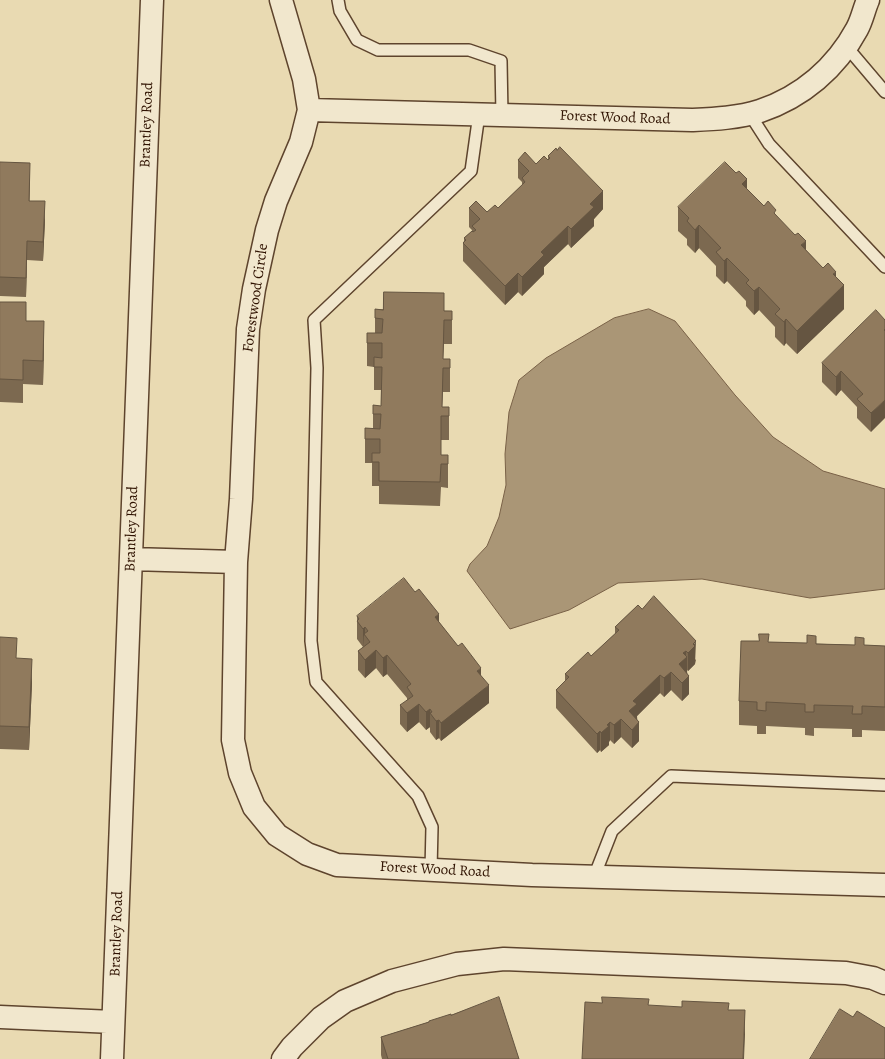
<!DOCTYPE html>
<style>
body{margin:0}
canvas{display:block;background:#e9dab2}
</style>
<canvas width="885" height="1059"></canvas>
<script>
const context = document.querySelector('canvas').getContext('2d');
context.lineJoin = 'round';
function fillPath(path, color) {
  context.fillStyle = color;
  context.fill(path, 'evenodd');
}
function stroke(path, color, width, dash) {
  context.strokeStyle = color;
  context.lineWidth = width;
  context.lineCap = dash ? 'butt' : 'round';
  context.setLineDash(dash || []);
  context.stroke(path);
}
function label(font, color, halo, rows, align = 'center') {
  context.font = font + ' Alegreya,serif';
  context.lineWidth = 4.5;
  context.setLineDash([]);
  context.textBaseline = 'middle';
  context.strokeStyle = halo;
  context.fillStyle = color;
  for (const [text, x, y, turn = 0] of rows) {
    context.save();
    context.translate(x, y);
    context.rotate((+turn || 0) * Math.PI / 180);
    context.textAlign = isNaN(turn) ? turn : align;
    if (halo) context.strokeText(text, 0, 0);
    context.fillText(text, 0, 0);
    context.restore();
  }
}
const water = new Path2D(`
 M649,309L675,321L735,395L773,437L823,471L885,489V589L810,598L702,579L618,583L569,610L510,629L467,571L470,564L487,546L499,517L506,485L505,454L509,412L519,380L546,358L614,318Z`);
fillPath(water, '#aa9676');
stroke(water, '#796147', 1);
const service = new Path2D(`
 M338,0L340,11L357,40L378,50H469L501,61L502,115
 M846,46L885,92
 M749,113L769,144L885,267
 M431,870L432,827L418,796L316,682L311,641L317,368L314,320L471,171L479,114
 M594,877L612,831L671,776L885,785`);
const minor = new Path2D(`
 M281,0L304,79L309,110L301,142L276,201L267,230L254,289L248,329L241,499L236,562L233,740L240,773L254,807L277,835L307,854L337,865L532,875L885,885
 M309,110L692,120C714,119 738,118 760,111C802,97 836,68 857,29C862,20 864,9 868,0
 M131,559L236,562
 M0,1017L113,1022
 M112,1059L152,0
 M283,1059L292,1047L321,1018L345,1001L392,981L457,964L504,959L846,973L873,978L885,983`);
stroke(service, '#5e442d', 14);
stroke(minor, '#5e442d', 25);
stroke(service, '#f1e7cd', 11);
stroke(minor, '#f1e7cd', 22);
fillPath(new Path2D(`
 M548,156L603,209L594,219V226L571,248L568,244L544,267V274L522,296L518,292L505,305L463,261V243L464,241V238L472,231V230L469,227V208L487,212L498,208L522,185V182L518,178V160L536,164L548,160Z
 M0,162L30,182L29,201L45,220L43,261L27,260L26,297L0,296Z
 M747,189L764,206L776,215L806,250L823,268L836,277L844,309L797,354L786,343L784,346L775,337V327L759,310L754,315L746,306V301L727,281L724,284L716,276V266L699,248L695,253L687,245V239L678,231V207Z
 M0,302L26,321L44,345L43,385L23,384V403L0,402Z
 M375,309L452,311V344H444L443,359H450V392H443L442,407H449V440H441V455H448V488L441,487L440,506L379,504V486H372V463H365V428L373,429V405L381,406V390H374V367L367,366V333H375Z
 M876,310L871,432L857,418V407L841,390L836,396L822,382V363Z
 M638,605L696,660L695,664L688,671L687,670L689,694L682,701L671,690L664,697L660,693L637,716L639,741L632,748L621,737L614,744L610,740L609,742V745L601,752L600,750L597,753L556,708V690L565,681V674L591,656L615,634V627Z
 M357,616L439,622L481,676L489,703L441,741L439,738L436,740L430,732V727L426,730L419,722L407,732L400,724V705L407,701V698L387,674L383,677L376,668L365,678L358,670V651L363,647L357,639Z
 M0,637L17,659L32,683L29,750L0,749Z
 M769,642L885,646V731L862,730V737H852V729L814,728V736L805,735V728L766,726V734H757V726L739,725V701Z
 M451,1015L519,1059H382L381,1055V1037Z`), '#7c6950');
fillPath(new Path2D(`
 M30,163V182L29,219V201Z
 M747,179V203L742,184Z
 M603,191V209L594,219V226L571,248V229L590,204Z
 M45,201V220L43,261V242Z
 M699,225V248L695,253V230Z
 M568,226V244L544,267V274L522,296V277L541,252Z
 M27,241V260L26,297V278Z
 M806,241V264L801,245Z
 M727,258V281L724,284V261Z
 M836,272V293L844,285V309L797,354V331L833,274Z
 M518,273V292L505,305V286Z
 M759,287V310L754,315V291Z
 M786,319V343L784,346V322Z
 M44,321V345L43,385V361Z
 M841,371V390L836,396V377Z
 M885,400V418L871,432V413Z
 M439,614V632L435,617Z
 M365,627V636L364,634L363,648V629Z
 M696,641L695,664L688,671V653Z
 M376,650V668L365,678V660Z
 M686,651V658L687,657V676L679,664L683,653Z
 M387,655V674L383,677V658Z
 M32,659V683L29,750V727Z
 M481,668V686L477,671Z
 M671,672V690L664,697V678Z
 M660,675V693L637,716V723L629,711L633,701Z
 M689,676V694L682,701V683Z
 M489,685V703L441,741V723Z
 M419,704V722L407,732V713Z
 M430,709V727L426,730V712Z
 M621,719V737L614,744V725Z
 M439,720V738L436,740V721Z
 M610,722V740L609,742V745L601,752V733L607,725Z
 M639,722V741L632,748V730Z
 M600,731V750L597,753V734Z
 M745,1010V1034L744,1059H743Z`), '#655541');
const building = new Path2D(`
 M560,147L603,191L590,204L594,207L571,229L568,226L541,252L544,255L522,277L518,273L505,286L463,243L466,240L464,238L472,231L473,232L476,230L472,226L480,219L469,208L476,201L487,212L495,205L498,208L525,182L522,178L529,171L518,160L525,152L536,164L544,156L548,160L550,158L548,156L556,148L557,150Z
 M0,162L30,163L29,201H45L43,242L27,241L26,278L0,277Z
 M725,162L736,173L739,171L747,179L742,184L764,206L768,201L776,210L774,213L795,235L798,233L806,241L801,245L823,268L828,263L836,272L833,274L844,285L797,331L786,319L784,322L775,314L780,309L759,287L754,291L746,283L749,280L727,258L724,261L716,252L721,248L699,225L695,230L687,221L689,218L678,207Z
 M384,292L444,293V311H452V320H444L443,359H450V368H443L442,407H449V416H441V455H448V464H441L440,482L379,481V462H372V453H380V439H365V428L380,429L381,414H373V405L381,406L382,367H374V357L382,358V343H367V333H382L383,319L375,318V309L383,310Z
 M0,302H26V321H44L43,361L23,360V380L0,379Z
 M876,310L885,320V329L884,330L885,331V400L871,413L857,399L863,394L841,371L836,377L822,363Z
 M404,578L415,592L419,589L439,614L435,617L458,646L462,643L481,668L477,671L489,685L441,723L439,720L436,721L430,713L432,712L430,709L426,712L419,704L407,713L400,705L413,696L407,687L411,684L387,655L383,658L376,650L365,660L358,651L370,642L364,634L368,631L365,627L363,629L357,621L359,619L357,616Z
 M654,596L696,641L693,644L695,646L688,653L686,651L683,653L687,657L679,664L689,676L682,683L671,672L664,678L660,675L633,701L637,704L629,711L639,722L632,730L621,719L614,725L610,722L607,725L609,726L601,733L600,731L597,734L556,690L569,677L565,674L588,652L591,656L619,630L615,627L638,605L642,609Z
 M759,634H769L768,642L807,643V635L816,636V644L855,645V637L864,638V645L885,646V707L862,706V714H852L853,706L814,705V712H805V704L766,702V711L757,710V702L739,701L741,641H759Z
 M0,637L17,638L16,658L32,659L29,727L0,726Z
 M499,997L519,1059H388L381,1037L429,1022V1021L451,1014V1015Z
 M602,997L649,999L648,1005L682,1007V1001L729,1003L728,1010H745L743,1059H582L585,1002L602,1003Z
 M840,1009L853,1017L857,1011L885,1028V1059H810Z`);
fillPath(building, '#907a5d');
stroke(building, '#655541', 1);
label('15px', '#2f1201', '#f1e7cd', [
 ["Forest Wood Road",615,118,2],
 ["Brantley Road",147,125,-88],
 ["Forestwood Circle",256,298,-82],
 ["Brantley Road",132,529,-88],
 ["Forest Wood Road",435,870,3],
 ["Brantley Road",117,934,-88]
]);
</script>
